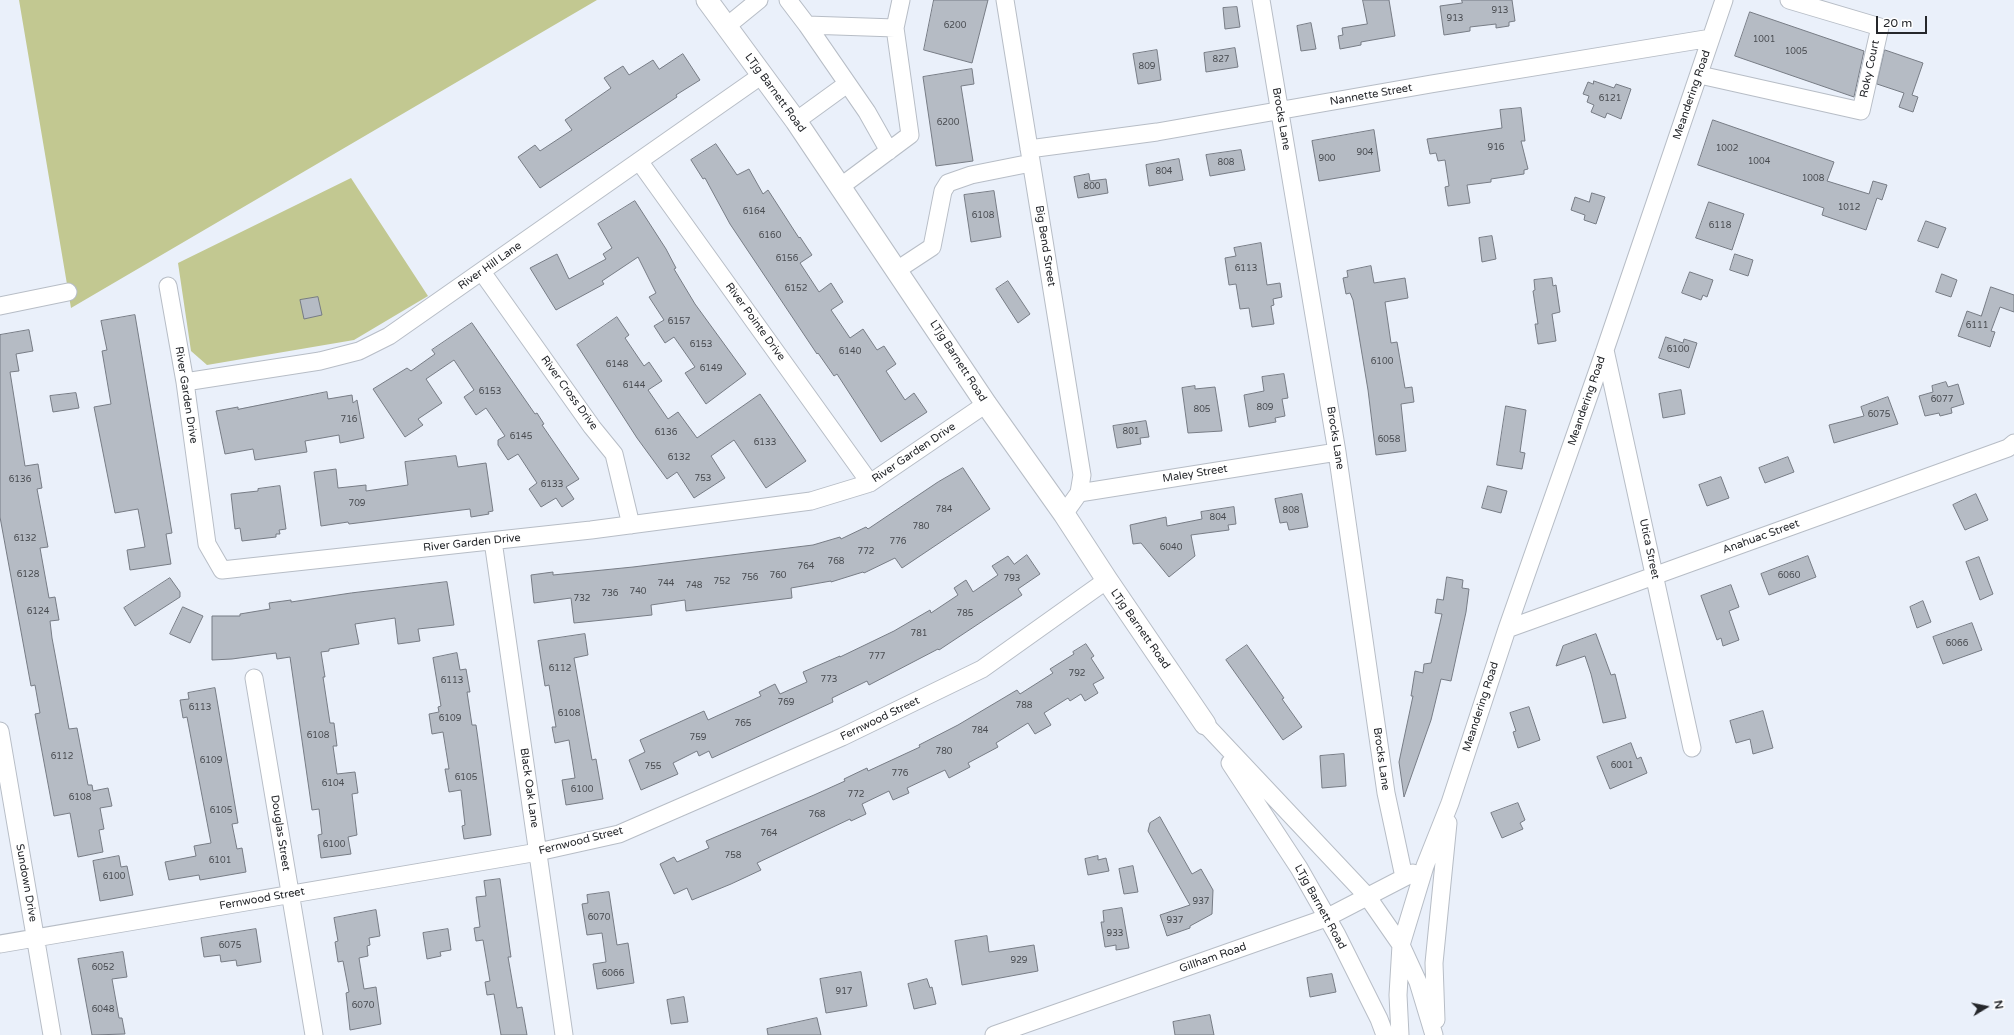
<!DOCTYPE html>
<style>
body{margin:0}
#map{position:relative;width:2014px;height:1035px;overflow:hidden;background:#eaf0fa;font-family:"Varela Round",sans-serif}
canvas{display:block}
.north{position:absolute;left:1966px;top:987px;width:40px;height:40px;-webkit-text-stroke:3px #fff;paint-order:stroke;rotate:80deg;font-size:11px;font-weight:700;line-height:16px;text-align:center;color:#25272b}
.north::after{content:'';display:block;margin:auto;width:14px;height:18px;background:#25272b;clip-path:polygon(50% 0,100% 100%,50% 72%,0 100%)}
.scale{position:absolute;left:1876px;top:16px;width:51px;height:18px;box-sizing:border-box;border:2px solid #25272b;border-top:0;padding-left:5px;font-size:12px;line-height:14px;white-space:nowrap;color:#25272b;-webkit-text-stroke:3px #fff;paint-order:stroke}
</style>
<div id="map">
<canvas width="2014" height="1035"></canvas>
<div class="north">N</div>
<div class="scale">20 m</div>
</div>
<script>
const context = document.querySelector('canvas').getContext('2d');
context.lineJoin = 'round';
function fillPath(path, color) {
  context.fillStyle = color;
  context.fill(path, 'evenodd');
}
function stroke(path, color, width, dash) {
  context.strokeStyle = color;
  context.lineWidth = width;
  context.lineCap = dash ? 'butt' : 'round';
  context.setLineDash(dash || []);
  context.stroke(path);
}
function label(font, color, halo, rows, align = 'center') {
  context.font = font + ' "Varela Round",sans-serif';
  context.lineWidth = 4;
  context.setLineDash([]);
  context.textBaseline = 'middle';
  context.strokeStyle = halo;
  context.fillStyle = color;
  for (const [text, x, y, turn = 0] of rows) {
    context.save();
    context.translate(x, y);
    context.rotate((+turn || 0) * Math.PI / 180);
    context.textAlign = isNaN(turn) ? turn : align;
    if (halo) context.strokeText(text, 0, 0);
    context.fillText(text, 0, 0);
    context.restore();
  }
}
fillPath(new Path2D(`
 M19,0H597L71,308Z
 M351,178L428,296L354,340L207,365L191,351L178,263Z`), '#c2c891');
const building = new Path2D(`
 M934,0H988L972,63L924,50Z
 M1363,0H1389L1395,36L1361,42V45L1340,49L1338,36L1343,35L1342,28L1367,24Z
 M1462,0H1512L1515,21L1509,22V26L1496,28V24L1470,27V31L1444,35L1440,6L1462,3Z
 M1237,7L1240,27L1225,29L1223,8Z
 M1750,12L1864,51L1854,97L1735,56Z
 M1311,23L1316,49L1301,51L1297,26Z
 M1235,48L1238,67L1206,72L1204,53Z
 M1157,50L1161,80L1138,84L1133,54Z
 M1885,50L1923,63L1912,95L1918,97L1913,112L1899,107L1904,93L1877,84Z
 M683,54L700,80L676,95L677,97L540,188L518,157L535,145L540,151L572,130L565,120L611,88L604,78L623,66L629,75L653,60L659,69Z
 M972,69L974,84L961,86L973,161L936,166L923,77Z
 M1594,81L1614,88L1616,84L1631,89L1621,119L1607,113L1605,118L1591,112L1594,105L1587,102L1589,96L1583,94L1588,82L1593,84Z
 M1521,108L1525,141H1521L1528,169L1524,170V174L1491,179V182L1467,185L1470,203L1448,206L1445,187L1449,186L1445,160L1438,161L1436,153L1430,154L1427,139L1502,128L1500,110Z
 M1713,120L1834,162L1827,181L1869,194L1873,181L1887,185L1882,200L1877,198L1866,230L1822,215L1824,208L1698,165Z
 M1374,130L1380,171L1319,181L1312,141Z
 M716,144L737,175L749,169L763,194L768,190L799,238L800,237L812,255L800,263L819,292L831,283L843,302L831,310L850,338L863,329L877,350L884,346L896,364L886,371L905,400L914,393L927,412L881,442L837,374L834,376L818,353L817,354L730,224L705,178L703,179L691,160Z
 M1241,150L1245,170L1210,176L1206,155Z
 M1179,159L1183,180L1149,186L1146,165Z
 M1089,174L1090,181L1106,179L1108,193L1078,198L1074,177Z
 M994,191L1001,237L971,242L964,195Z
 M1592,193L1605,197L1596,224L1584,220L1585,215L1571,210L1575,197L1589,202Z
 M635,201L666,249L676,268L674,269L695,304L746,374L706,404L685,373L695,367L674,337L665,343L654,326L664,320L649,297L656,293L638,257L602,281L604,284L556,310L530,268L557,254L569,279L606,259L603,254L612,248L598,224Z
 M1709,202L1744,214L1732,250L1696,238Z
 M1926,221L1946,228L1938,248L1918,241Z
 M1492,236L1496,259L1482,262L1479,238Z
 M1261,243L1267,285L1280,283L1282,297L1273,299L1274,305L1271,306L1274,324L1252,327L1249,308L1240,309L1236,284L1229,285L1225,258L1236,256L1234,248Z
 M1735,254L1753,260L1748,276L1730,270Z
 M1371,266L1374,283L1405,278L1408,298L1385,302L1391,343L1397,342L1405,388L1412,387L1414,402L1401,404L1406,451L1376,455L1368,390L1353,300L1350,293L1346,294L1343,278L1348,277L1347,271Z
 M1690,272L1713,280L1707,297L1703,295L1701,300L1682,293Z
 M1942,274L1957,280L1951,297L1936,292Z
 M1552,278L1553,286L1556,285L1560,312L1552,314L1556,341L1538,344L1535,324H1538L1533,291L1535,290L1534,280Z
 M1008,281L1030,314L1018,323L996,289Z
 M1991,287L2014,295V312L2000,307L1991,331L1995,332L1990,347L1958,336L1967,311L1981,316Z
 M318,297L322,315L304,319L300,300Z
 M135,315L172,533L166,534L171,564L130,570L127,550L145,547L138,509L115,513L94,407L111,404L102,351L107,350L101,321Z
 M617,317L629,335L625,338L644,366L649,362L662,381L648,390L668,419L678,412L697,438L760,394L806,461L766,488L734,440L711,456L725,478L694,498L677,472L667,479L637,438L577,345Z
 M472,323L535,414L537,413L544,424L542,425L579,479L566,487L574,499L562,507L556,498L541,507L529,489L537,483L518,454L508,460L498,445V440L505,436L486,408L476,415L464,397L474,390L454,360L426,379L442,403L418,419L423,425L405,437L373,389L407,368L411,371L435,354L432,350Z
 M29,330L33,351L16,354L19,371L10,372L25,466L38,464L42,488L37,489L48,547L40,548L49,598L55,597L59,620L50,621L52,638L69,729L77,728L88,785H92L93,791L108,788L112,806L100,808L104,829L99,830L103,852L78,857L70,813L54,816L35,714L40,713L35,685L31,686L0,517V335Z
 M1666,337L1683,343L1684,339L1697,343L1689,368L1659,358Z
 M1284,374L1288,398L1282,399L1285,416L1275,418L1276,422L1249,427L1244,395L1264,391L1262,377Z
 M1946,382L1948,387L1958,384L1964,404L1951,408L1952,413L1940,416L1939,413L1925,416L1919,396L1933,392L1932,386Z
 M1195,386V389L1215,387L1222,431L1188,433L1182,388Z
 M1681,390L1685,414L1663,418L1659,394Z
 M327,392L328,399L352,395L353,403L357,400L364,438L340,443L339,435L305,441L307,452L255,460L253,449L225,454L216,411L238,407V409Z
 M76,393L79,408L53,412L50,396Z
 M1888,397L1898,424L1834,443L1829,425L1864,416L1861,407Z
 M1506,406L1526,410L1520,452L1525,453L1522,469L1497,465Z
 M1146,421L1149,437L1140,438L1141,444L1117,448L1113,426Z
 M456,456L458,467L486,463L493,511L488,512L489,514L471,517L470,509L349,524L348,522L321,526L314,472L336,469L338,488L366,485V491L408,485L405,462Z
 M1788,457L1794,472L1765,483L1759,468Z
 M963,468L990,509L902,568L895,558L864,573L863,572L831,582V581L791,588L792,598L686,611L685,600L651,605L652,615L574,623L571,598L534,603L531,575L553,572V575L633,567L813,545L840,537L841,539L866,527L868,529L938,482Z
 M1721,477L1729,498L1707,506L1699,485Z
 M280,486L286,529L279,530L280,534H276V537L242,541L240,528L235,529L231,494L258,491V489Z
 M1488,486L1507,491L1501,513L1482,508Z
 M1302,494L1308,527L1289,530L1287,522L1280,523L1275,499Z
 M1976,494L1988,520L1965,530L1953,505Z
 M1234,507L1236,524L1228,525L1229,530L1191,535L1195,556L1169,577L1141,543L1133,544L1130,525L1166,517L1167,526L1202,519L1201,512Z
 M1027,555L1040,574L1018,589L1022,595L939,650L938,649L869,685L867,681L832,698L833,702L712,758L709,751L699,756L697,751L673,763L678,774L641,790L629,760L645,752L640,740L704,711L708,720L761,696L759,692L775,684L780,694L807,682L803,672L840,656V657L894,631L930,610L931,613L958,595L954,588L966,580L973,592L998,575L992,566L1008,556L1014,564Z
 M1808,556L1816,577L1769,595L1761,574Z
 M1979,557L1993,594L1980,600L1966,562Z
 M1447,577L1463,580L1462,588L1469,589L1466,612L1451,681L1441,679L1431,720L1404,797L1399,762L1413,696H1411L1415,671L1423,673L1424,664L1431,663L1442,614L1435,613L1437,599L1443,600Z
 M170,578L180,592V597L135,626L124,608Z
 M447,582L454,625L418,629L420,641L398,644L395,618L355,624L359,644L329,649V651L321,652L325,677H323L330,723H334L337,746H333L337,774L355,772L358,793L352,794L357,835L348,837L351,854L321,858L318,835L322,834L319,809L312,810L290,657L277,659L276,653L232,659L212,660V616H240V614L270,609L269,603L291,600V602L351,593Z
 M1731,585L1739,607L1729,611L1739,640L1723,646L1721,638L1717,640L1701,596Z
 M1923,601L1931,622L1917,628L1910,607Z
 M183,607L203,616L190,643L170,634Z
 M1972,623L1982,650L1943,664L1933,637Z
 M585,634L588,655L574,658L592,760L596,759L603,799L566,805L562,780L575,778L569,740L555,743L552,727H556L549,685L545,686L538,641Z
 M1596,634L1611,675L1615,674L1626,718L1603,723L1591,674L1585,656L1556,666L1563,646Z
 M1086,644L1094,656L1091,658L1104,678L1093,684L1098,693L1085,701L1081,694L1070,701L1068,698L1044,713L1051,725L1035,734L1028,723L996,743L998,747L968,763L970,767L949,778L945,770L907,788L909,793L893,800L889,791L862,804L866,814L851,821L850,819L757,863L761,870L731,884L692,900L687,888L674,894L660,864L674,857L677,862L709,848L706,841L814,795L845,781L844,779L867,768L868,771L920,747L919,745L958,725L1017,690L1020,694L1053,673L1050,669L1074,654L1073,652Z
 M1247,645L1284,698L1282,699L1302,727L1283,740L1226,660Z
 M457,653L460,670L466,669L470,692H467L472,725H476L478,739L491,835L464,839L462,826L465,825L461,790L449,792L445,769H449L443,732L432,734L429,714L439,712L438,707L441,706L433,658Z
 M215,688L238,823L232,824L237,849L242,848L246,872L200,880L199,875L169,880L165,862L196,856L194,846L211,843L187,717L183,718L180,700L189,699L188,693Z
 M1529,707L1540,740L1518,748L1513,732L1516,731L1510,713Z
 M1763,711L1773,748L1753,754L1750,739L1736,743L1730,721Z
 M1631,743L1637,759L1641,757L1647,773L1610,789L1597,757Z
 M1344,754L1346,786L1322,788L1320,756Z
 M1518,803L1525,820L1520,823L1523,829L1502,838L1491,813Z
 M1160,817L1192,874L1201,869L1213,890L1212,914L1190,926V928L1167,936L1160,915L1190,905L1148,831L1150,823Z
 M119,856L121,867L127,866L133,895L100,901L93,861Z
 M1098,856V860L1106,858L1109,871L1088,875L1085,859Z
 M1133,866L1138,892L1124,894L1119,869Z
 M500,879L511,957H508L517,1008L522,1007L527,1035H501L494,994L487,995L485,982L490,981L483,940L476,941L474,928L480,927L476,897L486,896L484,881Z
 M609,892L617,945L628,943L634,983L597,989L593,964L606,962L602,933L587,935L582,904L588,903L587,895Z
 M1122,908L1129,948L1116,950V945L1105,947L1101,922H1104L1103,911Z
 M376,910L380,936L369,938L370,945L367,946L368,956L359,958L364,989L376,987L381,1024L350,1030L346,993L349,992L343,961L338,962L335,942L338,941L334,918Z
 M256,929L261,962L237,966L236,960L221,962L220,955L204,957L201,938Z
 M448,929L451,950L440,952L441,956L427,959L423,933Z
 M987,936L989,952L1034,945L1038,971L962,985L955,941Z
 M123,952L127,977L112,979L119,1018H122L125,1034L92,1035L78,959Z
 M861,972L867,1006L826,1013L820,979Z
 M1332,974L1336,992L1310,997L1307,978Z
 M927,979L930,988L932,987L936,1004L914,1009L908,984Z
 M684,997L688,1022L671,1024L667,1000Z
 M1210,1015L1214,1035H1175L1173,1022Z
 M817,1018L821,1035H768L767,1029Z`);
fillPath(building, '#b5bbc4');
stroke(building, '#777c85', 1);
const minor = new Path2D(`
 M788,0L807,25L895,28
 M1005,0L1082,475L1079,493
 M1261,0L1337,452L1386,793L1404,877
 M807,25L867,112L889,151
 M727,26L759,0
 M1700,75L1861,111L1880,27L1789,0
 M796,121L847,84
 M1029,149L1157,132L1431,84L1711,38
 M639,161L870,483
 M840,187L910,135L895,28L901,0
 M897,270L932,247L943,191L948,183L971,175L1031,163
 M482,272L592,427L614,454L631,525
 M168,286L185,382L207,544L222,570L591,530L811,501L870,483L986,404
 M0,306L68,292
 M1605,350L1692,748
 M185,382L320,361L359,351L389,336L762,75
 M1064,514L1079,493L1337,452
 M493,541L564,1035
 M1507,629L2008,448L2014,443
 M254,678L314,1035
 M1205,724L1367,896L1401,945L1418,982L1434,1035
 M0,731L52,1035
 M1230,763L1299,868L1337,935L1379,1019L1385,1035
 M0,944L538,852L619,834L842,737L982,669L1107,580
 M1436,1020L1434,963L1448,823
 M994,1035L1326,918L1413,873
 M1400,1035L1398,995L1401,945L1425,866L1450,803L1507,629L1605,350L1724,0`);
const tertiary = new Path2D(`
 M707,0L796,121L986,404L1064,514L1107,580L1205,724`);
stroke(minor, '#b7bdc6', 19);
stroke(tertiary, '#b7bdc6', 23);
stroke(minor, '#fff', 17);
stroke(tertiary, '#fff', 21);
label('9px', '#494c51', null, [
 ["913",1500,11],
 ["913",1455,19],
 ["6200",955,26],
 ["1001",1764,40],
 ["1005",1796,52],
 ["827",1221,60],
 ["809",1147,67],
 ["6121",1610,99],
 ["6200",948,123],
 ["916",1496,148],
 ["1002",1727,149],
 ["904",1365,153],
 ["900",1327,159],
 ["1004",1759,162],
 ["808",1226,163],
 ["804",1164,172],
 ["1008",1813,179],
 ["800",1092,187],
 ["1012",1849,208],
 ["6164",754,212],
 ["6108",983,216],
 ["6118",1720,226],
 ["6160",770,236],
 ["6156",787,259],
 ["6113",1246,269],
 ["6152",796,289],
 ["6157",679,322],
 ["6111",1977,326],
 ["6153",701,345],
 ["6100",1678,350],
 ["6140",850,352],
 ["6100",1382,362],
 ["6148",617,365],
 ["6149",711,369],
 ["6144",634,386],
 ["6153",490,392],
 ["6077",1942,400],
 ["809",1265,408],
 ["805",1202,410],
 ["6075",1879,415],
 ["716",349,420],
 ["801",1131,432],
 ["6136",666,433],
 ["6145",521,437],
 ["6058",1389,440],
 ["6133",765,443],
 ["6132",679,458],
 ["753",703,479],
 ["6136",20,480],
 ["6133",552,485],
 ["709",357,504],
 ["784",944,510],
 ["808",1291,511],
 ["804",1218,518],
 ["780",921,527],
 ["6132",25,539],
 ["776",898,542],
 ["6040",1171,548],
 ["772",866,552],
 ["768",836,562],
 ["764",806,567],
 ["6128",28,575],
 ["760",778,576],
 ["6060",1789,576],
 ["756",750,578],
 ["793",1012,579],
 ["752",722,582],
 ["744",666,584],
 ["748",694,586],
 ["740",638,592],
 ["736",610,594],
 ["732",582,599],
 ["6124",38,612],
 ["785",965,614],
 ["781",919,634],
 ["6066",1957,644],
 ["777",877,657],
 ["6112",560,669],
 ["792",1077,674],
 ["773",829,680],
 ["6113",452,681],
 ["769",786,703],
 ["788",1024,706],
 ["6113",200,708],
 ["6108",569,714],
 ["6109",450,719],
 ["765",743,724],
 ["784",980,731],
 ["6108",318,736],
 ["759",698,738],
 ["780",944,752],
 ["6112",62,757],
 ["6109",211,761],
 ["6001",1622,766],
 ["755",653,767],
 ["776",900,774],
 ["6105",466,778],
 ["6104",333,784],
 ["6100",582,790],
 ["772",856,795],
 ["6108",80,798],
 ["6105",221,811],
 ["768",817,815],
 ["764",769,834],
 ["6100",334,845],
 ["758",733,856],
 ["6101",220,861],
 ["6100",114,877],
 ["937",1201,902],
 ["6070",599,918],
 ["937",1175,921],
 ["933",1115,934],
 ["6075",230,946],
 ["929",1019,961],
 ["6052",103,968],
 ["6066",613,974],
 ["917",844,992],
 ["6070",363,1006],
 ["6048",103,1010]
]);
label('11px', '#25272b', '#fff', [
 ["Roky Court",1870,69,-78],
 ["LTjg Barnett Road",775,93,54],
 ["Nannette Street",1371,95,-10],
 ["Meandering Road",1692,95,-71],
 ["Brocks Lane",1281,119,80],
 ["Big Bend Street",1045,246,81],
 ["River Hill Lane",490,266,-35],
 ["River Pointe Drive",755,322,54],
 ["LTjg Barnett Road",958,361,57],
 ["River Cross Drive",569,393,54],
 ["River Garden Drive",186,395,81],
 ["Meandering Road",1587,401,-71],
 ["Brocks Lane",1335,438,81],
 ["River Garden Drive",914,453,-34],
 ["Maley Street",1195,474,-9],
 ["Anahuac Street",1761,537,-20],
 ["River Garden Drive",472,543,-6],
 ["Utica Street",1649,549,78],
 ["LTjg Barnett Road",1140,629,55],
 ["Meandering Road",1481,707,-72],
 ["Fernwood Street",880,719,-26],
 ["Brocks Lane",1381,759,82],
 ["Black Oak Lane",529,788,82],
 ["Douglas Street",280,833,81],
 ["Fernwood Street",581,841,-14],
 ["Sundown Drive",26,883,80],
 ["Fernwood Street",262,899,-10],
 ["LTjg Barnett Road",1320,907,61],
 ["Gillham Road",1213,958,-19]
]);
</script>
